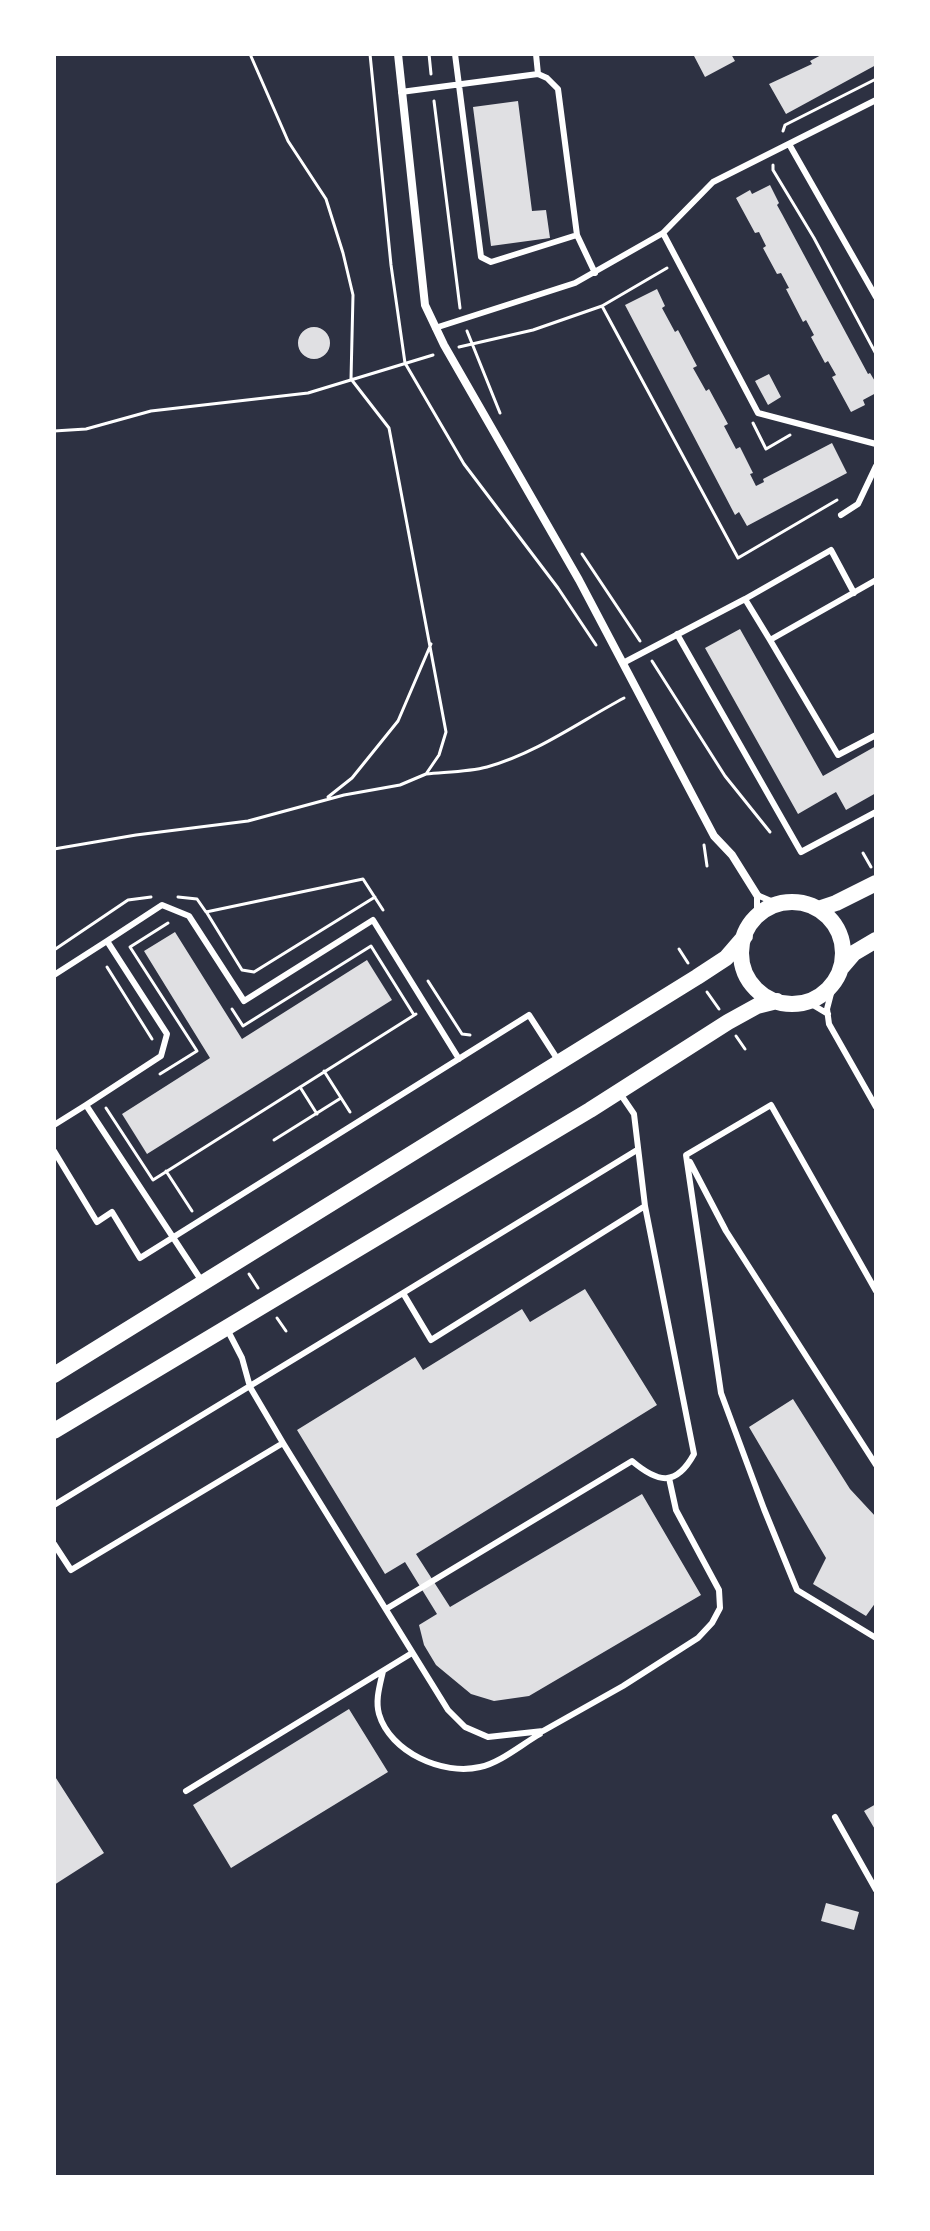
<!DOCTYPE html>
<style>
body{margin:0}
#map{position:relative;width:930px;height:2231px;overflow:hidden;background:#2d3142;font-family:Raleway,sans-serif}
canvas{display:block}
.frame{position:absolute;inset:0;border:56px solid #fff;pointer-events:none}
</style>
<div id="map">
<canvas width="930" height="2231"></canvas>
<div class="frame"></div>
</div>
<script>
const context = document.querySelector('canvas').getContext('2d');
context.lineJoin = 'round';
function fillPath(path, color) {
  context.fillStyle = color;
  context.fill(path, 'evenodd');
}
function stroke(path, color, width, dash) {
  context.strokeStyle = color;
  context.lineWidth = width;
  context.lineCap = dash ? 'butt' : 'round';
  context.setLineDash(dash || []);
  context.stroke(path);
}
fillPath(new Path2D(`
 M693,54H731L735,61L705,77Z
 M823,54H876V65L786,114L769,84L812,64L810,61Z
 M518,101L532,211L546,210L550,238L491,246L473,107Z
 M770,185L779,203L777,205L782,214L868,374L870,373L876,383V393L863,400L865,405L851,412L832,377L836,375L828,361L825,363L811,337L814,335L806,320L803,322L786,289L789,288L781,273L777,274L763,248L766,246L759,232L755,233L736,198L750,190L752,194Z
 M657,289L665,306L662,308L675,332L678,330L697,366L693,368L706,391L709,389L728,424L724,426L736,449L740,447L753,473L750,474L756,486L764,482L763,479L832,443L847,473L747,526L739,512L735,515L625,305Z
 M298 343a16 16 0 1 1 32 0a16 16 0 1 1-32 0Z
 M769,374L781,397L768,405L755,381Z
 M740,629L823,776L876,746V793L846,810L836,792L798,814L705,648Z
 M175,932L242,1039L367,960L392,1000L147,1154L122,1114L210,1058L144,951Z
 M585,1289L657,1405L416,1554L450,1607L642,1494L701,1595L529,1696L494,1701L471,1694L436,1665L424,1645L419,1625L437,1614L405,1562L385,1574L297,1430L415,1357L423,1370L522,1309L530,1322Z
 M793,1399L850,1489L876,1517V1602L866,1616L813,1584L826,1558L749,1427Z
 M349,1709L388,1772L231,1868L193,1805Z
 M54,1775L104,1853L54,1885Z
 M876,1804V1831L864,1811Z
 M826,1903L859,1912L854,1930L821,1921Z`), '#e0e0e3');
stroke(new Path2D(`
 M370,54L391,265L405,363L464,464L558,588L596,645
 M429,54L431,74
 M434,101L460,308
 M783,131L785,125L876,79
 M773,165V170L814,238L876,354
 M602,306L738,558L837,500
 M467,331L500,413
 M459,347L533,330L602,306L667,268
 M753,423L766,449L790,435
 M54,431L86,429L151,411L308,393L433,355
 M582,554L640,641
 M652,661L725,776L770,832
 M426,774C445,772 468,772 487,767C537,753 579,722 624,698
 M328,797L352,778L398,721L431,644
 M704,845L707,866
 M54,849L136,835L248,821L344,795L400,785L426,774L439,755L446,732L389,428L351,379L353,295L343,253L326,199L288,141L250,54
 M863,853L871,867
 M178,897L197,899L206,912L363,879L383,910
 M207,913L242,970L254,972L375,897
 M679,949L688,963
 M54,950L128,900L151,897
 M107,967L152,1039
 M428,981L462,1034L470,1035
 M707,992L719,1009
 M232,1009L243,1026L371,946L414,1015
 M736,1036L745,1049
 M324,1071L350,1112
 M160,1074L197,1051L130,947L168,923
 M300,1087L317,1114
 M106,1108L153,1180L416,1014
 M274,1140L341,1098
 M166,1171L192,1211
 M249,1274L258,1288
 M277,1318L286,1331`), '#fff', 3);
stroke(new Path2D(`
 M455,54L481,257L491,262L577,235
 M536,54L538,74
 M401,92L538,74L547,78L558,89L577,235L595,273
 M789,144L876,297
 M663,233L758,413L876,444
 M435,328L575,283L663,233L713,182L876,100
 M841,515L858,504L876,466
 M745,599L831,550L854,593
 M677,634L801,852L876,812
 M770,640L838,755L876,735
 M623,663L745,599L770,640L876,580
 M757,895L778,904
 M757,895V916
 M54,975L107,941
 M834,982L827,1009L829,1024L876,1107
 M799,1003L813,1005L828,1014
 M54,1125L86,1105
 M637,1150L403,1293L431,1340L645,1206
 M54,1151L97,1222L112,1212L140,1258L529,1015L558,1060
 M690,1162L726,1231L876,1465
 M203,1283L86,1105L161,1056L167,1034L107,941L162,905L189,916L244,1001L373,920L459,1059
 M876,1291L771,1105L686,1155L721,1393L764,1509L797,1590L876,1638
 M283,1443L448,1710L465,1727L488,1737L543,1731L623,1686L698,1638L712,1623L720,1608L719,1590L676,1510L669,1478
 M54,1505L403,1293
 M54,1544L71,1570L283,1443L250,1387L242,1358L228,1331
 M386,1609L632,1461C658,1483 676,1487 694,1454L645,1206L634,1114L619,1092
 M383,1671C380,1685 375,1700 379,1714C390,1752 443,1776 480,1767C500,1763 522,1744 540,1734
 M186,1791L412,1653
 M835,1817L876,1890`), '#fff', 6);
stroke(new Path2D(`
 M398,54L425,305L444,345L579,580L714,836L732,855L757,895`), '#fff', 8);
stroke(new Path2D(`
 M741 953a51 51 0 1 1 102 0a51 51 0 1 1-102 0Z
 M818,909L836,903L876,883
 M842,967L854,953L876,940
 M54,1375L697,977L726,958L745,936
 M54,1431L590,1110L728,1022L757,1006L777,1001`), '#fff', 16);
</script>
